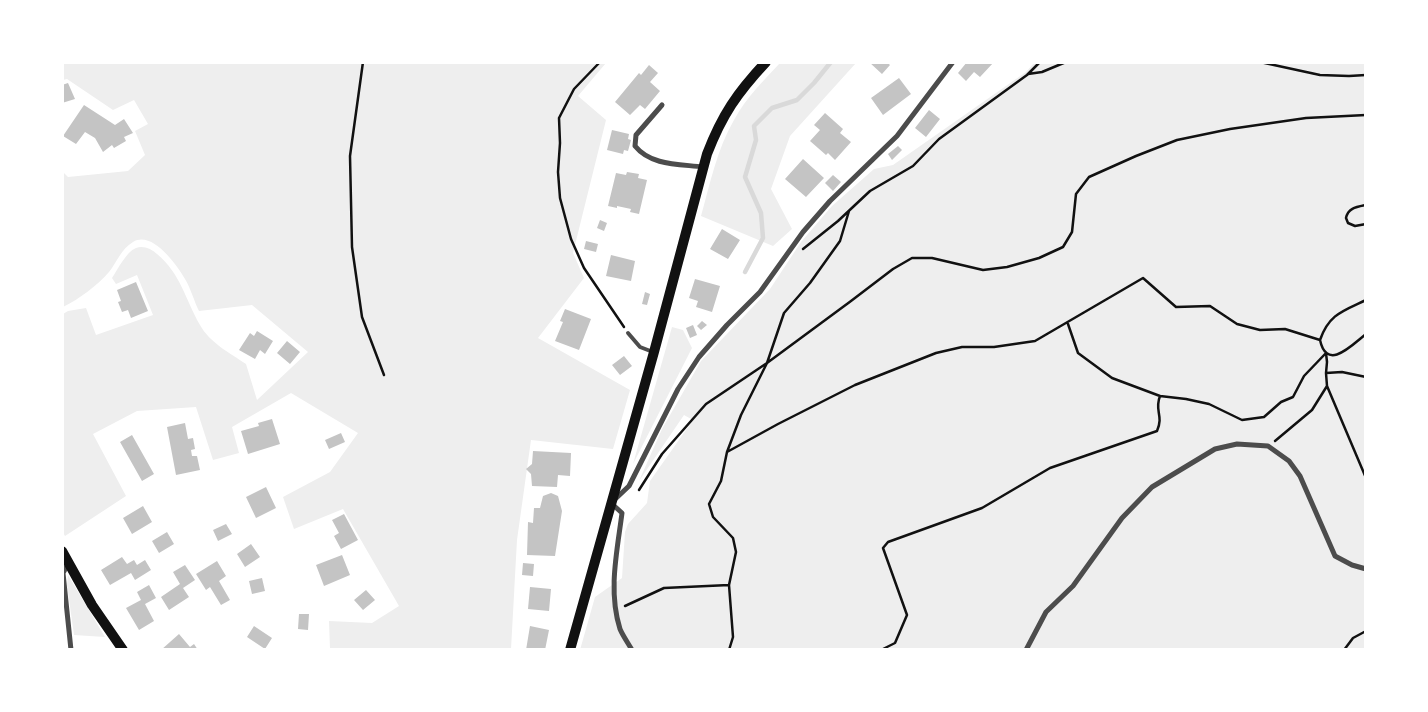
<!DOCTYPE html>
<style>
body{margin:0}
#map{position:relative;width:1428px;height:712px;overflow:hidden;background:#fff;font-family:Mulish,sans-serif}
canvas{display:block}
.frame{position:absolute;inset:0;border:64px solid #fff;pointer-events:none}
</style>
<div id="map">
<canvas width="1428" height="712"></canvas>
<div class="frame"></div>
</div>
<script>
const context = document.querySelector('canvas').getContext('2d');
context.lineJoin = 'round';
function fillPath(path, color) {
  context.fillStyle = color;
  context.fill(path, 'evenodd');
}
function stroke(path, color, width, dash) {
  context.strokeStyle = color;
  context.lineWidth = width;
  context.lineCap = dash ? 'butt' : 'round';
  context.setLineDash(dash || []);
  context.stroke(path);
}
fillPath(new Path2D(`
 M63,63H606L578,96L606,120L573,253L584,278L538,338L630,390L613,449L531,440L517,540L511,649H330L329,621L372,623L399,606L343,509L294,529L283,497L330,472L358,433L291,393L232,427L239,453L213,460L196,407L137,411L93,434L126,496L65,536L62,531L63,314L68,311L86,308L96,335L153,315L137,275L116,284L112,278C118,269 126,252 136,248C143,245 152,249 157,254C181,274 185,299 200,325C210,343 230,353 246,364L257,400L308,352L252,305L199,311C194,301 191,289 185,279C177,265 152,230 133,242C121,249 117,262 109,272C97,286 79,299 63,307L62,171L68,177L128,171L145,155L135,131L148,124L134,100L113,110L67,79L63,80Z
 M780,63H856L790,136L771,189L792,229L773,246L701,216C710,184 717,149 734,120C746,98 763,81 780,63Z
 M1034,63H1365V649L580,650L595,597L622,578L625,532L628,524L647,503L650,481L693,420L684,415L639,481L662,429L701,361L770,289L801,242L832,206L874,169L893,165L1026,72Z
 M672,327L683,330L692,348L633,464Z
 M68,575L105,637L74,635L67,585Z`), '#eee');
stroke(new Path2D(`
 M745,272L763,238L761,213L745,177L756,140L754,126L772,108L797,100L814,83L831,62`), '#d9d9d9', 4.5);
fillPath(new Path2D(`
 M869,62H887L890,65L882,74Z
 M967,62H994L980,77L974,72L966,81L958,73Z
 M649,65L658,73L650,82L660,91L645,109L640,105L630,115L615,102L639,73L641,75Z
 M899,78L911,94L883,115L871,98Z
 M68,83L75,99L62,103V85Z
 M84,105L115,125L124,119L133,133L124,137L126,141L114,148L112,145L103,152L95,138L85,132L76,144L63,136Z
 M929,110L940,119L926,137L915,128Z
 M825,113L843,129L840,133L851,142L835,160L828,153L826,155L810,141L820,130L814,125Z
 M612,130L629,134L628,139L631,140L628,151L624,150L623,154L607,150Z
 M898,146L902,150L892,160L888,154Z
 M803,159L824,178L806,197L785,179Z
 M627,172L639,174L638,178L647,180L639,214L630,212L631,209L617,206V208L608,206L616,173L626,175Z
 M833,175L841,182L833,191L825,183Z
 M600,220L607,223L604,231L597,228Z
 M722,229L740,240L728,259L710,249Z
 M586,241L598,244L596,252L584,249Z
 M611,255L635,261L631,281L606,276Z
 M695,279L720,286L712,312L696,307L698,301L689,298Z
 M136,282L148,311L131,318L128,310L122,312L118,302L121,301L117,290Z
 M645,292L650,294L647,305L642,304Z
 M565,309L591,319L579,350L555,341L563,322L560,321Z
 M702,321L707,325L701,330L697,326Z
 M693,325L697,335L690,338L686,328Z
 M257,331L273,341L265,354L260,350L255,359L239,350L250,333L254,336Z
 M287,341L300,352L290,364L277,353Z
 M624,356L632,366L620,375L612,365Z
 M272,419L280,444L248,454L241,431L259,426L258,423Z
 M185,423L188,439L193,438L195,449L191,450L192,456H197L200,470L176,475L167,427Z
 M341,433L345,442L329,449L325,440Z
 M132,435L154,474L142,481L120,442Z
 M533,451L571,453L570,476L558,475L557,487L532,486L531,474L526,469L532,464Z
 M266,487L276,508L256,518L246,497Z
 M551,493L558,496L562,511L555,556L527,555L528,522L533,523L534,508H540L543,496Z
 M143,506L152,522L132,534L123,518Z
 M344,514L358,540L341,549L334,536L339,533L332,520Z
 M226,524L232,534L218,541L213,530Z
 M167,532L174,544L159,553L152,541Z
 M251,544L260,557L245,567L237,554Z
 M342,555L350,575L324,586L316,565Z
 M122,557L127,564L134,560L137,565L145,560L151,570L135,580L131,573L110,585L101,570Z
 M217,561L226,576L219,581L230,600L221,605L210,587L206,590L196,574Z
 M523,563L534,564L533,576L522,575Z
 M185,565L195,580L183,588L189,597L169,610L161,597L180,584L173,572Z
 M262,578L265,591L252,594L249,581Z
 M149,585L156,598L145,604L154,621L139,630L126,608L141,600L137,592Z
 M530,587L551,589L549,611L528,609Z
 M366,590L375,600L363,610L354,600Z
 M299,614H309L308,630L298,629Z
 M254,626L272,638L265,649L247,637Z
 M530,626L549,630L545,650H526Z
 M179,634L190,647L194,644L198,650H161Z`), '#c4c4c4');
stroke(new Path2D(`
 M363,62L350,156L352,247L362,317L384,375
 M600,62L574,89L559,118L560,143L558,172L560,198L571,239L584,268L624,327
 M1260,62L1320,75L1349,76L1366,75
 M1028,74L1042,72L1066,62
 M1366,205C1356,207 1348,208 1346,218L1348,223L1355,226L1366,224
 M803,249L838,221L870,191L913,166L939,139L1027,75L1040,62
 M1366,300C1343,311 1329,314 1320,340C1327,372 1352,345 1366,334
 M1068,324L1078,353L1112,378L1160,396L1186,399L1209,404L1242,420L1264,417L1281,402L1293,397L1304,376L1326,353
 M1326,353L1327,362L1326,373L1342,372L1366,377
 M1326,373L1327,386L1366,478
 M1275,441L1312,410L1327,386
 M727,452L778,424L855,385L936,353L962,347H994L1035,341L1143,278L1176,307L1210,306L1237,324L1260,330L1285,329L1320,340
 M639,490L662,454L706,404L767,363L851,301L893,269L912,258H932L983,270L1007,267L1039,258L1063,247L1072,232L1076,194L1089,177L1136,156L1177,140L1230,129L1306,118L1366,115
 M625,606L664,588L729,585
 M729,650L733,637L729,585L736,552L733,538L713,517L709,504L721,481L727,452L741,415L767,363L784,313L810,283L840,241L849,211
 M881,650L895,643L907,615L883,548L888,542L982,508L1050,468L1157,431C1164,415 1154,411 1160,396
 M1344,650L1353,638L1366,631`), '#111', 2.5);
stroke(new Path2D(`
 M628,333L640,347L653,352`), '#4c4c4c', 4);
stroke(new Path2D(`
 M662,105L636,135L635,146C651,166 680,164 703,167
 M68,564L63,573L71,650
 M632,650C628,643 623,636 620,629C608,591 617,552 622,513L611,503L629,486L678,389L699,357L727,325L760,292L803,232L830,201L897,136L953,62
 M1026,650L1046,612L1073,586L1122,518L1152,487L1215,449L1237,444L1268,446L1289,461L1300,476L1335,556L1352,565L1366,569`), '#4c4c4c', 5);
stroke(new Path2D(`
 M62,551L92,605L123,650
 M570,650L654,352L707,154C722,115 737,93 766,62`), '#111', 10);
</script>
